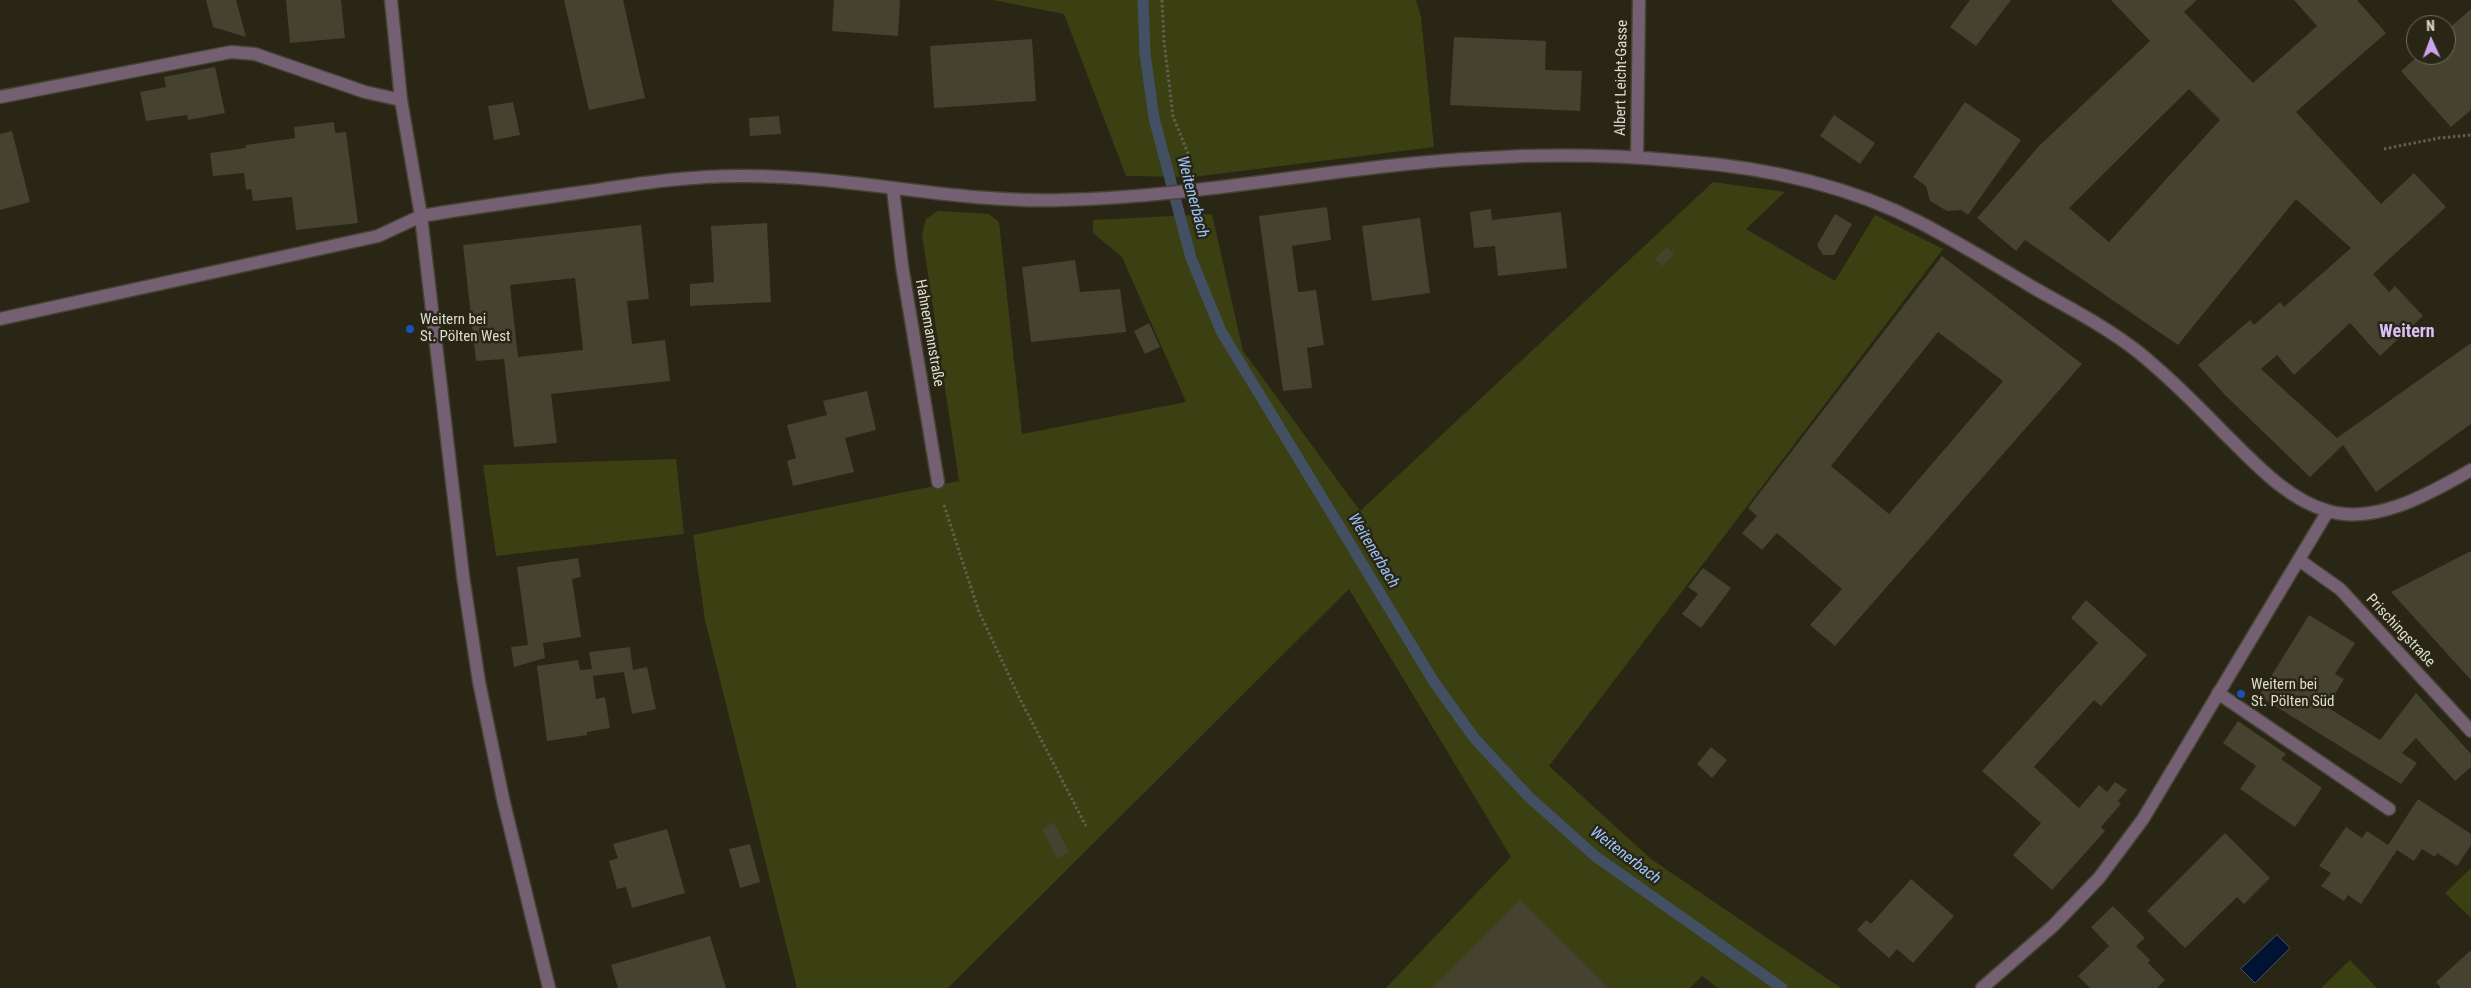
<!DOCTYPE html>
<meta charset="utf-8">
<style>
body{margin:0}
#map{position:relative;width:2471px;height:988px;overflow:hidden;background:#292615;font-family:"Roboto Condensed",sans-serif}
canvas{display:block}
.north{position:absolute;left:2406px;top:15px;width:50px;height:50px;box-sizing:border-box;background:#292615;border:1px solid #716f61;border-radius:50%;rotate:358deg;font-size:14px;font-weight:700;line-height:20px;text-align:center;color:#deddd2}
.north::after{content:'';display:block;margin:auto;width:18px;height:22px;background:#c9a5ee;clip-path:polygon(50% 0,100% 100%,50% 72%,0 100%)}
</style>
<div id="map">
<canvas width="2471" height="988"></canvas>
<div class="north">N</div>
</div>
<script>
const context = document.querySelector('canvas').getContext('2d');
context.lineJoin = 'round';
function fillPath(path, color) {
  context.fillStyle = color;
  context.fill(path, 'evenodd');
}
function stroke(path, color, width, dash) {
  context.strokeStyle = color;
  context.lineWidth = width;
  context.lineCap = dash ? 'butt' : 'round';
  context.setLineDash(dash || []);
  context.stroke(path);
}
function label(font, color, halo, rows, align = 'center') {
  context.font = font + ' "Roboto Condensed",sans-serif';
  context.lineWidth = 5;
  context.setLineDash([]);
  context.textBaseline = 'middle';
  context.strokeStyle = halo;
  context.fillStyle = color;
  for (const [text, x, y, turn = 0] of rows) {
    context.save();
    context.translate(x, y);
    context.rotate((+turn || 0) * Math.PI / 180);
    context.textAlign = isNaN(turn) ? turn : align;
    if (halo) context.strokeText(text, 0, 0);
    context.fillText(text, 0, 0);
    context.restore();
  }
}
fillPath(new Path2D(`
 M993,0H1416L1421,17L1434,147L1193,177L1126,176L1064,14Z
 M1713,182L1785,192L1746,229L1835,281L1875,215L1943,249L1549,766L1651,859L1841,988H1718L1702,976L1690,988H1386L1511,857L1349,589L948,988H797L705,620L693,535L959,481L922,234L926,219L938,211L989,214L999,222L1022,434L1186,402L1122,257L1093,233V220L1212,214L1243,351L1360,511Z
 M676,459L684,534L496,556L483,465Z
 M2471,868V918L2445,893Z
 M2350,960L2377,988H2321Z`), '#3a4011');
const water = new Path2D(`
 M2277,935L2290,948L2255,983L2241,969Z`);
fillPath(water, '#001333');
stroke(water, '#435063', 1);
stroke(new Path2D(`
 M1143,0L1145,53L1154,118L1191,258L1221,331L1434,682L1475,739L1529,797L1595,856L1782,988`), '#435063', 11);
fillPath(new Path2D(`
 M206,0H236L246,37L213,27Z
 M286,0H341L345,38L290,43Z
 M564,0H623L645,98L589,110Z
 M834,0H900L898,36L832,31Z
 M1970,0H2011L1976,46L1950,27Z
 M2111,0H2197L2184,12L2253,83L2317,26L2294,0H2357L2386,33L2296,112L2381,204L2414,173L2446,207L2373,274L2389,292L2395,286L2423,316L2380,356L2350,323L2294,375L2277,355L2261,369L2337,438L2471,343V424L2376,492L2343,445L2310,477L2225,395L2198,365L2250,320L2254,325L2280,302L2284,307L2351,248L2296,199L2178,345L2025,240L2016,251L1977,218L2039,146L2150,41ZM2189,89L2220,120L2109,242L2069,208Z
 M2471,9V110L2451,127L2401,71L2419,55H2446V31Z
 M1454,37L1546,41L1545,70L1582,71L1580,111L1450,105Z
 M1032,39L1036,101L934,108L930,46Z
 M215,67L225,113L188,120L187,115L146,121L140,92L166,87L164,77Z
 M513,102L520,135L494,140L488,106Z
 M1965,102L2021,140L1968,215L1961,210L1947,211L1930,201L1926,186L1913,177Z
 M1834,115L1875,143L1860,164L1820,136Z
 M779,116L781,134L750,136L749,118Z
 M334,122L335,133L346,132L358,223L296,230L292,197L253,201L251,189L246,190L244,173L213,176L210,153L246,148V145L295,138L294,127Z
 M12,131L30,202L0,210V134Z
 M1327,207L1331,240L1292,246L1298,292L1316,290L1324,345L1307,348L1312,388L1283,391L1259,216Z
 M1491,209L1492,220L1561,212L1567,268L1498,276L1495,246L1474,248L1470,212Z
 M1835,214L1852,224L1834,255H1823L1817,245Z
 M1420,218L1430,293L1372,301L1362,226Z
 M767,223L771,302L690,306V284L714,282L711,226Z
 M641,225L649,299L627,301L632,344L665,340L670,381L551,394L557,443L514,447L504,359L476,361L463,245ZM575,278L583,350L518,357L510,285Z
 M1667,247L1674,254L1662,266L1655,259Z
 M1942,256L2082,364L1835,646L1810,625L1842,589L1777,533L1762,550L1742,533L1757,516L1748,508ZM1938,332L2003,381L1889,514L1831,466Z
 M1075,260L1080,292L1120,289L1126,332L1031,342L1022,267Z
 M1149,323L1160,347L1145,354L1134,331Z
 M867,391L876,430L845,438L854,472L793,486L787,461L796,458L787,425L827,415L823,401Z
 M2471,551V680L2391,592Z
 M578,558L581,577L572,579L581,637L543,643L545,658L514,667L511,647L528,645L517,567Z
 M1703,568L1731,588L1701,628L1682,614L1698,594L1688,587Z
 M2086,600L2147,655L2101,706L2094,700L2034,767L2079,808L2099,785L2107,792L2115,782L2127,790L2118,801L2121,804L2101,827L2105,831L2052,890L2013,855L2041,823L1982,771L2098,643L2071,618Z
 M2309,615L2355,643L2335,674L2344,679L2327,707L2380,740L2416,693L2471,754V767L2455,781L2416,738L2402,753L2417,763L2401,784L2259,696Z
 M630,647L633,670L647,667L656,709L632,714L624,672L593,676L596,699L605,697L610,728L587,732V735L547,741L537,666L578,660L580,670L592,669L589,652Z
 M2238,721L2286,754L2281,759L2322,788L2295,827L2240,789L2256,766L2223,743Z
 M1711,747L1727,760L1712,778L1697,764Z
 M2418,799L2471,834V845L2457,866L2437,853L2435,857L2422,849L2414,861L2397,850L2361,904L2348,895L2344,901L2321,886L2331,873L2319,866L2346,827L2362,838L2367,831L2388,845Z
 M1054,822L1069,853L1057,858L1042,829Z
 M667,829L685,893L632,908L626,887L617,889L609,861L618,858L613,844Z
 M2225,833L2270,878L2244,904L2237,897L2185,948L2147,911Z
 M750,844L760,882L740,888L729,849Z
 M1911,879L1954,916L1913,963L1897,949L1889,958L1857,930L1866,920L1871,924Z
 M1520,900L1609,988H1433Z
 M2113,906L2145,938L2136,946L2150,960L2148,963L2165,980L2157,988H2090L2078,976L2109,946L2091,927Z
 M710,936L726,988H618L611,965Z
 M2471,950V988H2441L2436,982Z`), '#45422f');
const service = new Path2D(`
 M0,319L378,236L421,216
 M2218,693L2389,809`);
const minor = new Path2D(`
 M0,97L231,52L255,54L365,92L401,100
 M1637,157L1639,0
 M893,189L902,266L938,482
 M2299,560L2340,589L2471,731`);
const tertiary = new Path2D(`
 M391,0L401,100L421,216L463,576L479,682L503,799L549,988
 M421,216C475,207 529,200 583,192C637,184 691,175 746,176C851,176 955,203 1061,200C1203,197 1342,165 1484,158C1549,154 1615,155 1680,161C1763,167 1846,184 1921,223C1959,243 1997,266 2034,288C2069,308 2105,326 2137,351C2168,376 2196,404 2224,433C2254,462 2286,499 2328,511C2377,525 2430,493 2471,470
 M1982,988L2053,926L2099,878L2143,819L2328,511`);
stroke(service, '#464333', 15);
stroke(minor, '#464333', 15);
stroke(tertiary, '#464333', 15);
stroke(new Path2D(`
 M1162,0L1164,41L1173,116L1193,166
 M2384,149L2439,138L2471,135
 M944,505L979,612L1021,701L1086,826`), '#615f50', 3, [2.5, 2.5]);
stroke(service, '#745f73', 12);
stroke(minor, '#745f73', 12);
stroke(tertiary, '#745f73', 12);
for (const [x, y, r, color] of [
 [410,329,5,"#1a4fb4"],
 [2241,694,5,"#1a4fb4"]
]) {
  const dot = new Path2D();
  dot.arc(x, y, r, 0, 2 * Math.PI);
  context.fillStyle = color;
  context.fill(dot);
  stroke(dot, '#292615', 2);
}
label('15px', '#deddd2', '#292615', [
 ["Albert Leicht-Gasse",1622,78,-89],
 ["Hahnemannstraße",929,333,80],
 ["Prischingstraße",2400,631,47]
]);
label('15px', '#deddd2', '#292615', [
 ["Weitern bei",420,320],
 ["St. Pölten West",420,337],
 ["Weitern bei",2251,685],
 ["St. Pölten Süd",2251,702]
], 'left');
label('italic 16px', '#9cc5ff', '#292615', [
 ["Weitenerbach",1192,197,75],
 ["Weitenerbach",1373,551,59],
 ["Weitenerbach",1625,856,37]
]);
label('bold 18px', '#dac0f7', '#292615', [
 ["Weitern",2407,332]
]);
</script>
